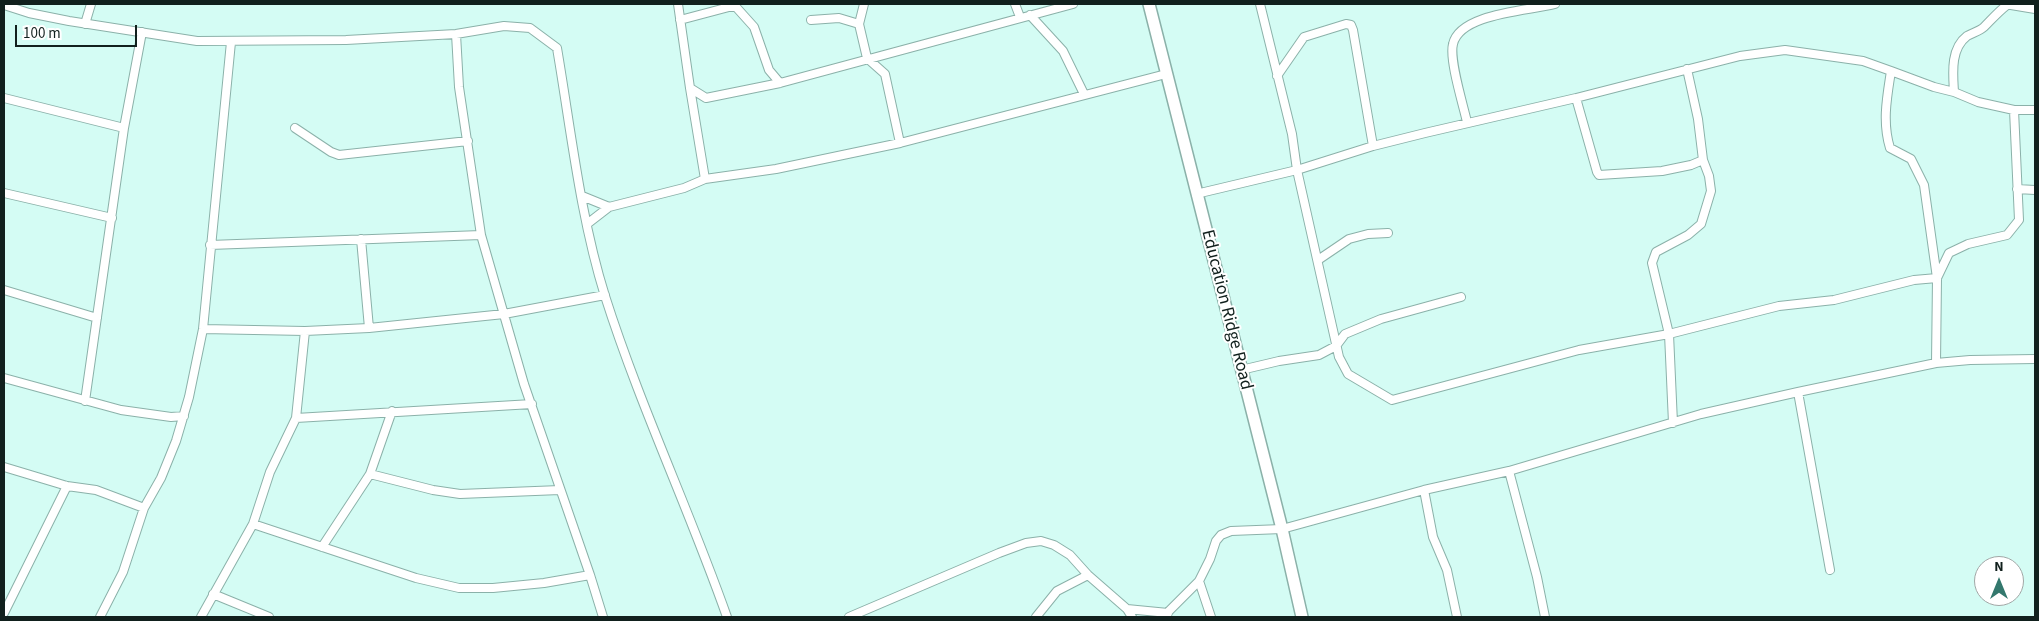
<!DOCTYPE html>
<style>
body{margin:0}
#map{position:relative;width:2039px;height:621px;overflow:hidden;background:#d4fcf4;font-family:"Source Sans 3",sans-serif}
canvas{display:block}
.frame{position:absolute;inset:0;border:5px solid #11201d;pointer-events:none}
.north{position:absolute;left:1974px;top:556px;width:50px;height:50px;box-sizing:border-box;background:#fff;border:1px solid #a0a6a5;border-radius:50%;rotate:0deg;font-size:14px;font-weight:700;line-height:20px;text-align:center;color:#11201d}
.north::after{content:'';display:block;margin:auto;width:18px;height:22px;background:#33786d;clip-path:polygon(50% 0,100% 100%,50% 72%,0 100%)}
.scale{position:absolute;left:15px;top:25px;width:122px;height:22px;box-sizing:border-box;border:2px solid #11201d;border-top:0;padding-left:6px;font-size:15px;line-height:18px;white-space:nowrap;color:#11201d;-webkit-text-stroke:4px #fff;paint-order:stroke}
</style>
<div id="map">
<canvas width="2039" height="621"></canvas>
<div class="frame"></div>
<div class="north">N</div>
<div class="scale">100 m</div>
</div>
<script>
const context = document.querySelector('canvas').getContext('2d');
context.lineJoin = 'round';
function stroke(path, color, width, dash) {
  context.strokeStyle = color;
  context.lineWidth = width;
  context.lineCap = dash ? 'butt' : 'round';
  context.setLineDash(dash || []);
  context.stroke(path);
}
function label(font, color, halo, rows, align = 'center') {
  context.font = font + ' "Source Sans 3",sans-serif';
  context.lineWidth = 4;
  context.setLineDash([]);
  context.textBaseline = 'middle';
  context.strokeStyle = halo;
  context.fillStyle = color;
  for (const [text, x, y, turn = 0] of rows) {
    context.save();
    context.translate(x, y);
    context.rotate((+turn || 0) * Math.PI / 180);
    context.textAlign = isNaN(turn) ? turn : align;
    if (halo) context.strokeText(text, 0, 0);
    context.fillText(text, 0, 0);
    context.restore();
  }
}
const minor = new Path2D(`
 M678,4L690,88
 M864,4L859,24L867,58L885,74L900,143
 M1015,4L1020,17
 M1260,4L1292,134L1297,170L1339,357L1348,374L1392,400L1579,350L1669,334L1779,306L1834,300L1914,280L1937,278L1949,253L1968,244L2007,235L2019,220L2014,110
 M2005,4L2035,9
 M4,5L29,13L69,21L197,41L346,40L456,34L504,26L530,28L557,48C571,130 580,216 605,296C640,406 689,509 727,617
 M1030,15L1063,51L1084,94
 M680,20L729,7H736L754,27L769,70L780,83
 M811,20L839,18L859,24
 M85,24L91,4
 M456,34L459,87L481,235L524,384L590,575L603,617
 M1277,76L1304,37L1346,24L1351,25L1353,30L1373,146
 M1954,92C1953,74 1950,49 1967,36C1972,33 1980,31 1984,27C1992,19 1998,12 2007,5
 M4,98L124,128
 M1576,98L1597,172L1599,175L1662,171L1691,165L1703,160
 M1467,122C1463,104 1449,60 1453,44C1460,13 1529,11 1555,4
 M295,128L331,152L339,155L468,141
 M705,179L690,88L706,98L780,83L1073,4
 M2017,189L2035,190
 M4,193L112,218
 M1196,194L1297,170L1373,146L1425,133L1576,98L1740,56L1785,50L1863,61L1891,71
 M582,196L609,207
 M587,224L609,207L684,188L705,179L776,169L900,143L1166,74
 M361,239L369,328
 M210,245L481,235
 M1318,260L1349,239L1368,234L1388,233
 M4,290L97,318
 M203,329L305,331L369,328L504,314L605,295
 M1936,363L1937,278L1924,185L1911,159L1890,148C1882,122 1887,97 1891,71L1934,87L1954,92L1978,102L2014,110H2035
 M1241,370L1279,361L1319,355L1336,346L1345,334L1381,319L1461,297
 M4,378L121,410L171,417L184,416
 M1798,392L1830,570
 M85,401L124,128L142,32
 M296,418L532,404
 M1673,423L1669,334L1652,263L1656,252L1688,235L1701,224L1711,191L1709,176L1703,160L1698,119L1687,69
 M4,467L67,486L96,490L144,508
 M1509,471L1537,577L1545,617
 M370,474L433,490L460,494L560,490
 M1424,490L1433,537L1447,570L1457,617
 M253,524L416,578L459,588H493L544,583L590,575
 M322,547L370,474L392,411
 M1199,581L1211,617
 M213,594L269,617
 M1127,609L1168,613
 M4,613L67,486
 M100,617L123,572L144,508L161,478L176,441L189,397L203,329L231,42
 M201,617L253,524L270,472L296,418L305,331
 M849,617L999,553L1026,543L1041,541L1054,545L1070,555L1088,575L1127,609L1132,617
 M1036,617L1057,591L1088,575
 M1163,617L1199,581L1210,559L1216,541L1221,535L1231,531L1282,529L1424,490L1509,471L1701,414L1798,392L1936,363L1970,360L2035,359`);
const secondary = new Path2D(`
 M1149,4L1282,529L1302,617`);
stroke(minor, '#8bb1a9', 10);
stroke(secondary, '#8bb1a9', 14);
stroke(minor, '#fff', 8);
stroke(secondary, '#fff', 11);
label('18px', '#11201d', '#fff', [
 ["Education Ridge Road",1226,310,76]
]);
</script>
